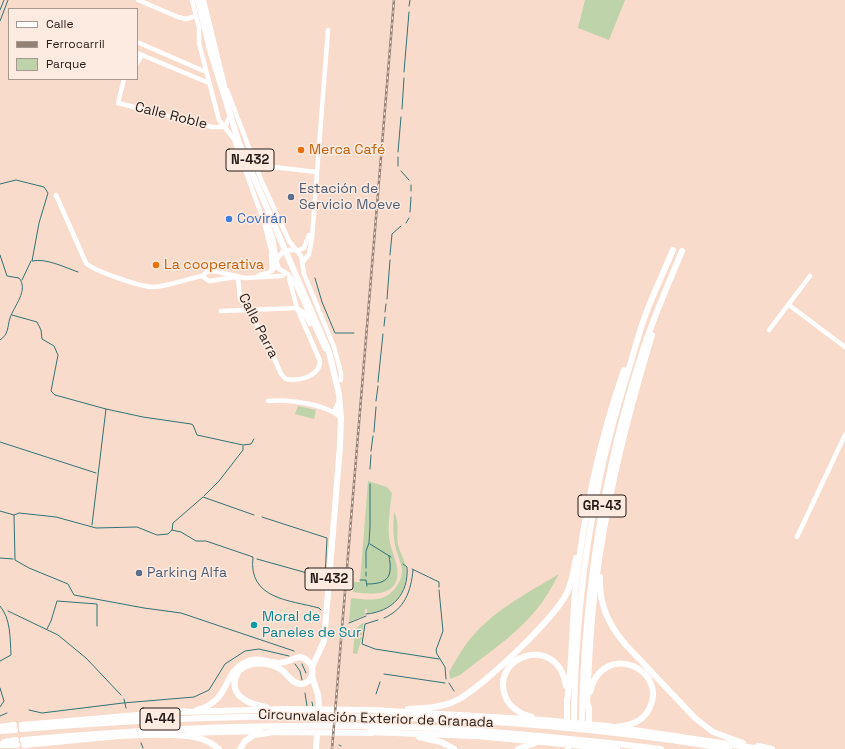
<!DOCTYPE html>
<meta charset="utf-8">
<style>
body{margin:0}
#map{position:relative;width:845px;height:749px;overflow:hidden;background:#f9dbcb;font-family:"Space Grotesk",sans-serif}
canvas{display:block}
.legend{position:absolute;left:8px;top:8px;width:130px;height:72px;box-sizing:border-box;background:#fdebe1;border:1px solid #a79890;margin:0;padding:5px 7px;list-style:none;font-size:12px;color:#261b16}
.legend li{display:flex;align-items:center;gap:8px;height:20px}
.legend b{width:20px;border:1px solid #a79890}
</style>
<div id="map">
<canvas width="845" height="749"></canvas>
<ul class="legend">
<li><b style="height:5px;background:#fff"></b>Calle</li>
<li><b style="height:5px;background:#958075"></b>Ferrocarril</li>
<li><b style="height:11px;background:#bed3a9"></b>Parque</li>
</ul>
</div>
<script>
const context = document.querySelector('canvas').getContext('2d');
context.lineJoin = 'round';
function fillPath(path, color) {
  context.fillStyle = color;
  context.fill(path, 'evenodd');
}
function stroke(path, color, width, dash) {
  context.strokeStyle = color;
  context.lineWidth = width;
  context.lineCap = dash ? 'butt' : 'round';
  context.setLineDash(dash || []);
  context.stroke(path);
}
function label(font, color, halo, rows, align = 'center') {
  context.font = font + ' "Space Grotesk",sans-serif';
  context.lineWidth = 3;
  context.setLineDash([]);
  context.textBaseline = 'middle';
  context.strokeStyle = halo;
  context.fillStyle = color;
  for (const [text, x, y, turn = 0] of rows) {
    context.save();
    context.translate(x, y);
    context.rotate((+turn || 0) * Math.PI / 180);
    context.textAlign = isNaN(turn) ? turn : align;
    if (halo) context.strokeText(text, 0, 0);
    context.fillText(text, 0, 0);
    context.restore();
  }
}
fillPath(new Path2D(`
 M585,0H625L609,40L578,28Z
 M298,406L316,410L314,419L295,414Z
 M368,481L387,487L392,493C390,507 388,522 389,537C390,547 395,557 397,567C402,597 372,595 353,592L354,582H360Z
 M394,512C400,523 396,533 398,545C400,553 405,560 406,568C409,593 391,613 367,613V609H365V615L349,622L351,598C368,600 385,603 396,587C400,582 402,576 402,570C401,563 398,556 396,549C393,536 393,525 394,512Z
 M559,574C554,582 550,591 545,598C524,630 489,652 460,675L450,679L449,672C455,662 460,652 467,643C490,612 526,594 559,574Z
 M364,622L362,635H360V637H362L357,654L353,653L355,629Z`), '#bed3a9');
stroke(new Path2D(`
 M409,6L410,0
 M0,10L4,0
 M0,21L8,0
 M404,72L409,12
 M402,109L404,78
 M398,152L401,117
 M398,157V166
 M401,171L409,180
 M0,184L16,180L44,187L48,193L39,223L32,261C46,258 64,267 78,272
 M411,185V191
 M410,212L411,197
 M406,223L409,218
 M0,255L7,276L19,278C29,290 14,306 10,318C7,328 9,334 0,340
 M390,255L392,234L401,226
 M315,278L322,302L335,333H354
 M22,280L31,261
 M387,299L390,260
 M385,312L386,304
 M12,315L37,322L41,330L42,339L54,346L58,355L51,391L55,395L106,409L92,525
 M384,326L385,317
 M378,382L383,334
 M376,401L378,386
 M106,409L143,417L191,424L193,425L197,435L243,445L251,444L254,439
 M374,432L376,407
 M0,442L96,473
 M371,451L373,436
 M370,469L371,455
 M204,496L219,481L243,450V446
 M0,511L14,515L19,513L56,517L96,528L137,527L157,535L168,534L172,530L181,532L196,541H206L253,557C248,599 289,600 319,608L321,610
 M14,515L15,560L29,568L68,584L74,595L144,608L181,613L294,651
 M172,530L173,523L203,497L254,515
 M370,544L391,557
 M0,558L13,559
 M257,559L325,578L327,538L262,517
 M366,568V551L369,543L370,526V484
 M412,569L439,582V587
 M366,572V576
 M360,580H366L367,586
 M367,584C388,584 393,577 389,556
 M439,590L443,631L436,650L437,654L445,667L446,679
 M0,606C11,619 10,638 11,655L0,661
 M8,611L58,635L86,658L121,695
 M366,614C392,612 409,594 407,567L403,564
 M384,618C405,609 411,591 413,570
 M378,620L365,624L362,644L375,649L439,659
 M349,623L366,616
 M47,629L51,621L57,601L97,604V626
 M295,664L300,671L302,680
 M302,664L306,673
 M384,674L445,683
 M449,683L454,691
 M0,688L4,701L0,707
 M305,693L307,706
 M376,694L380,682
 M124,699L126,708
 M312,702L313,707
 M29,710L42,713L123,703L194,697L209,690L225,664L245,651L259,649L289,656
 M0,716L7,713
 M141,743L143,748
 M339,745L341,746`), '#317275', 1);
stroke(new Path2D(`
 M138,0L178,17L186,19L196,16
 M192,0L199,28V43L219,120L234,139L264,222L273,258L279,269L288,274L296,285L325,349
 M137,42L206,72
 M137,53L209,83
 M137,63L142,55
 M124,79L118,103L212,127H225
 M227,90L262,182L289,241L301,256L304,274L334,347L341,373V380
 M225,127L230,116
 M256,165L316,172
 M56,195L86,263C93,271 142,287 153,287C169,286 186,279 202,276L207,272L214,271L245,278L282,276L285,273
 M266,219L273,238L277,263
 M297,251L304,248L309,235
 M271,255L272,271
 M277,259L284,250H294
 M302,263L309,254L312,238L328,30
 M259,275L268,273L278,265
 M202,276L209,281L236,277
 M238,277L240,299L265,337L281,374L286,379C299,382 320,376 320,361L297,308L289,278
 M789,305L845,347
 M221,311L297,308L304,313L310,324
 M769,330L810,276
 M268,401C288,399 327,404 341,418
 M334,412L338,403
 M797,537L845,435`), '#fff', 4.5);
stroke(new Path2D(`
 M198,0L210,50L239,143L329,352L339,394L341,418L340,446L324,641L312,667
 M203,0L226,94
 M600,577C599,604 608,624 625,644L695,718L713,732L743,743
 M312,676L318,695L319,705
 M590,692C602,639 672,669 648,711C642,721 630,726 619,726
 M567,700V718
 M567,702C572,666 572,629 575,593C583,517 599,442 624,370
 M408,709C423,708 439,708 453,702C478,692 555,618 567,593C572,582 574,570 576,558
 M197,710C231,701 222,673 246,662C257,656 268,663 279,663C287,663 293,658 300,657C316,660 317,684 300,684C290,683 288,673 280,669C268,662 249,661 239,671C225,694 247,704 266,707
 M589,710L587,702C589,665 590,627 595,590C605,503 627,418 652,335
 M181,712L285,709L373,710L543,720L607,726L761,749
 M532,717C521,714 511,709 506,698C488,656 558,632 566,686
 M574,719C575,641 582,564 598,487C608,434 625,383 640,331C648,304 662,276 673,250
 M582,720C584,595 603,472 642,353C653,318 668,285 682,251
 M589,720V707
 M22,725L184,711
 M0,727L14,725
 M22,729C258,709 494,710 729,749
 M0,731L15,730
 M368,732L476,736L617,749
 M188,733L260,731
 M419,737L441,742L454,749
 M23,740C151,728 280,723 408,727C493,730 577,739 661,749
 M4,742L16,740
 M0,745H17
 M24,745C77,741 135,731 188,736C199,737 211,742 219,749
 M758,746L772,749
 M568,748V749
 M240,749L245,741L254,735L274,732L372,733
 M316,749L317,735
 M518,749L535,743`), '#fff', 6);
const rail = new Path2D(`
 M332,749L394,0`);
stroke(rail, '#958075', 2.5);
stroke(rail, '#fdebe1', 1, [3]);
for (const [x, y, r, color] of [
 [301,150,4,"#e8710a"],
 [291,197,4,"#5c6f8a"],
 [229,219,4,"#3f7fe0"],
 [156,265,4,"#e8710a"],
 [139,573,4,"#5c6f8a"],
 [254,625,4,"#0f9aa8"]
]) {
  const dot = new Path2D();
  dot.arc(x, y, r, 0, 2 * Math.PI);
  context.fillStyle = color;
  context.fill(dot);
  stroke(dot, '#fdebe1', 1.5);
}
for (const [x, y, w] of [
 [250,160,48],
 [602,506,48],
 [329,579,48],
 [160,719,40]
]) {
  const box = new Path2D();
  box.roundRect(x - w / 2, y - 11, w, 22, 3);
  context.fillStyle = '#fdebe1';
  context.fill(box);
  stroke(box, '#261b16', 1);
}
label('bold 13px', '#261b16', null, [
 ["N-432",250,160],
 ["GR-43",602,506],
 ["N-432",329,579],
 ["A-44",160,719]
]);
label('14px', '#261b16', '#fdebe1', [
 ["Calle Roble",171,116,14],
 ["Calle Parra",258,326,63],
 ["Circunvalación Exterior de Granada",376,719,2]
]);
label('14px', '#c56008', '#fdebe1', [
 ["Merca Café",309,150],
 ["La cooperativa",164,265]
], 'left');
label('14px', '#4e5e75', '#fdebe1', [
 ["Estación de",299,189],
 ["Servicio Moeve",299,205],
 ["Parking Alfa",147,573]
], 'left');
label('14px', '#366cbe', '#fdebe1', [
 ["Covirán",237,219]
], 'left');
label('14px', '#0d838f', '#fdebe1', [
 ["Moral de",262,617],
 ["Paneles de Sur",262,633]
], 'left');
</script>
